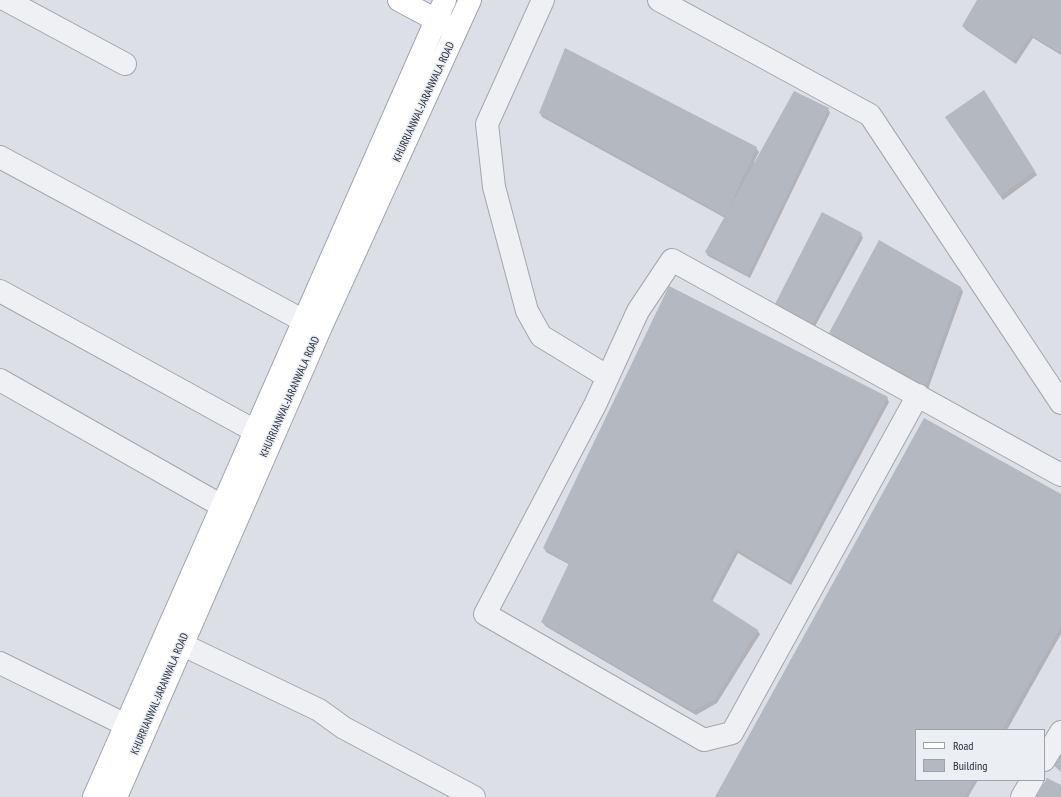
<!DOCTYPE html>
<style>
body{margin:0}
#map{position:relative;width:1061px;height:797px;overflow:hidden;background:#dcdfe5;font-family:"PT Sans Narrow",sans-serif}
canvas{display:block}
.legend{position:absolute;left:915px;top:729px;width:130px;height:52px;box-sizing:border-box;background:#ebeef3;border:1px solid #9da1a9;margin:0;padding:5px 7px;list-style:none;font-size:12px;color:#272d3a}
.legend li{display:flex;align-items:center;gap:8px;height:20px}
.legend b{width:20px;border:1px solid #9da1a9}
</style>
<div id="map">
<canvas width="1061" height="797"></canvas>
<ul class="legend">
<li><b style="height:5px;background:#fff"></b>Road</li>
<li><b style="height:11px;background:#b3b8c1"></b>Building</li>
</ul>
</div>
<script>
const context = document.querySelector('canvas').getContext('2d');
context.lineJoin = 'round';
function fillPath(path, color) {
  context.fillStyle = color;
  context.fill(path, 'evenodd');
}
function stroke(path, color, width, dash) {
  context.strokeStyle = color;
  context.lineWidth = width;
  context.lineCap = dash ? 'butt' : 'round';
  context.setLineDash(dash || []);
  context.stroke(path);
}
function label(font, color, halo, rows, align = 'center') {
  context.font = font + ' "PT Sans Narrow",sans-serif';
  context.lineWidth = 3;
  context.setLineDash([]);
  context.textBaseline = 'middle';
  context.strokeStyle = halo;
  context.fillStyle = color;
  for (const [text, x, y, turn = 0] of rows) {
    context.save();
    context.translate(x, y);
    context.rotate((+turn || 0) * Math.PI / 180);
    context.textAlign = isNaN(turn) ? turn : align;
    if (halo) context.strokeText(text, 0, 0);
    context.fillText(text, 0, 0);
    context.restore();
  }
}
fillPath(new Path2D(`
 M979,0H1061V55L1033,38L1016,64L966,30L963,26Z
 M984,91L1037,175L1003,200L948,121Z
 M828,109L830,113L750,278L708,256L706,252L725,218L542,117L540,112L756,148L759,152L754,162H756Z
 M861,234L863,238L813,330L777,310Z
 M961,288L963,292L927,392L833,337L830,333Z
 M887,398L889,402L791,585L738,553L712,602L757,630L760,634L717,703L696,715L545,626L543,622L570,565L546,552L544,548Z
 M1061,495V634L1007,730H916V780H978L968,797H716Z
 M1061,752V772L1054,765Z`), '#0003');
fillPath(new Path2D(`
 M977,0H1061V53L1031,35L1013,61L962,26Z
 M565,48L757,147L727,212L794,91L829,108L748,275L705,252L725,216L539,113Z
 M984,90L1035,171L1000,196L945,117Z
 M822,212L862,233L811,327L774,306Z
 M879,240L961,287L925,389L829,333Z
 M669,286L888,397L789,581L736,549L710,599L758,630L715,699L693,711L541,622L569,563L543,548Z
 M924,418L1061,494V627L1002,730H916V780H974L964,797H715Z
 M1061,749V771L1053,765Z
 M1047,778L1061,785V797H1036Z`), '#b3b8c1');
const minor = new Path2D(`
 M6,0L125,64
 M543,0L487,124L494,187L527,311L541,336L608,377
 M659,0L870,115L1061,403
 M0,157L304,321
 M0,291L255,431
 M0,380L222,506
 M918,395L732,733L704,740L485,614L595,405L638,311L672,260L1061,475
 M181,644L319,710L344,728L474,797
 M0,663L126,725
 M1044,760L1061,732
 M1022,797L1032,780`);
const major = new Path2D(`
 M399,0L449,27
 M94,797L445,0
 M116,797L320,329L470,0`);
stroke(minor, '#a2a6ae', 24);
stroke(major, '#9ca3b0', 24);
stroke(minor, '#eef0f4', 22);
stroke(major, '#fff', 22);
label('11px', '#272d3a', '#ebeef3', [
 ["KHURRIANWAL-JARANWALA ROAD",424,102,-65],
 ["KHURRIANWAL-JARANWALA ROAD",290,397,-66],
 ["KHURRIANWAL-JARANWALA ROAD",160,694,-67]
]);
</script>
